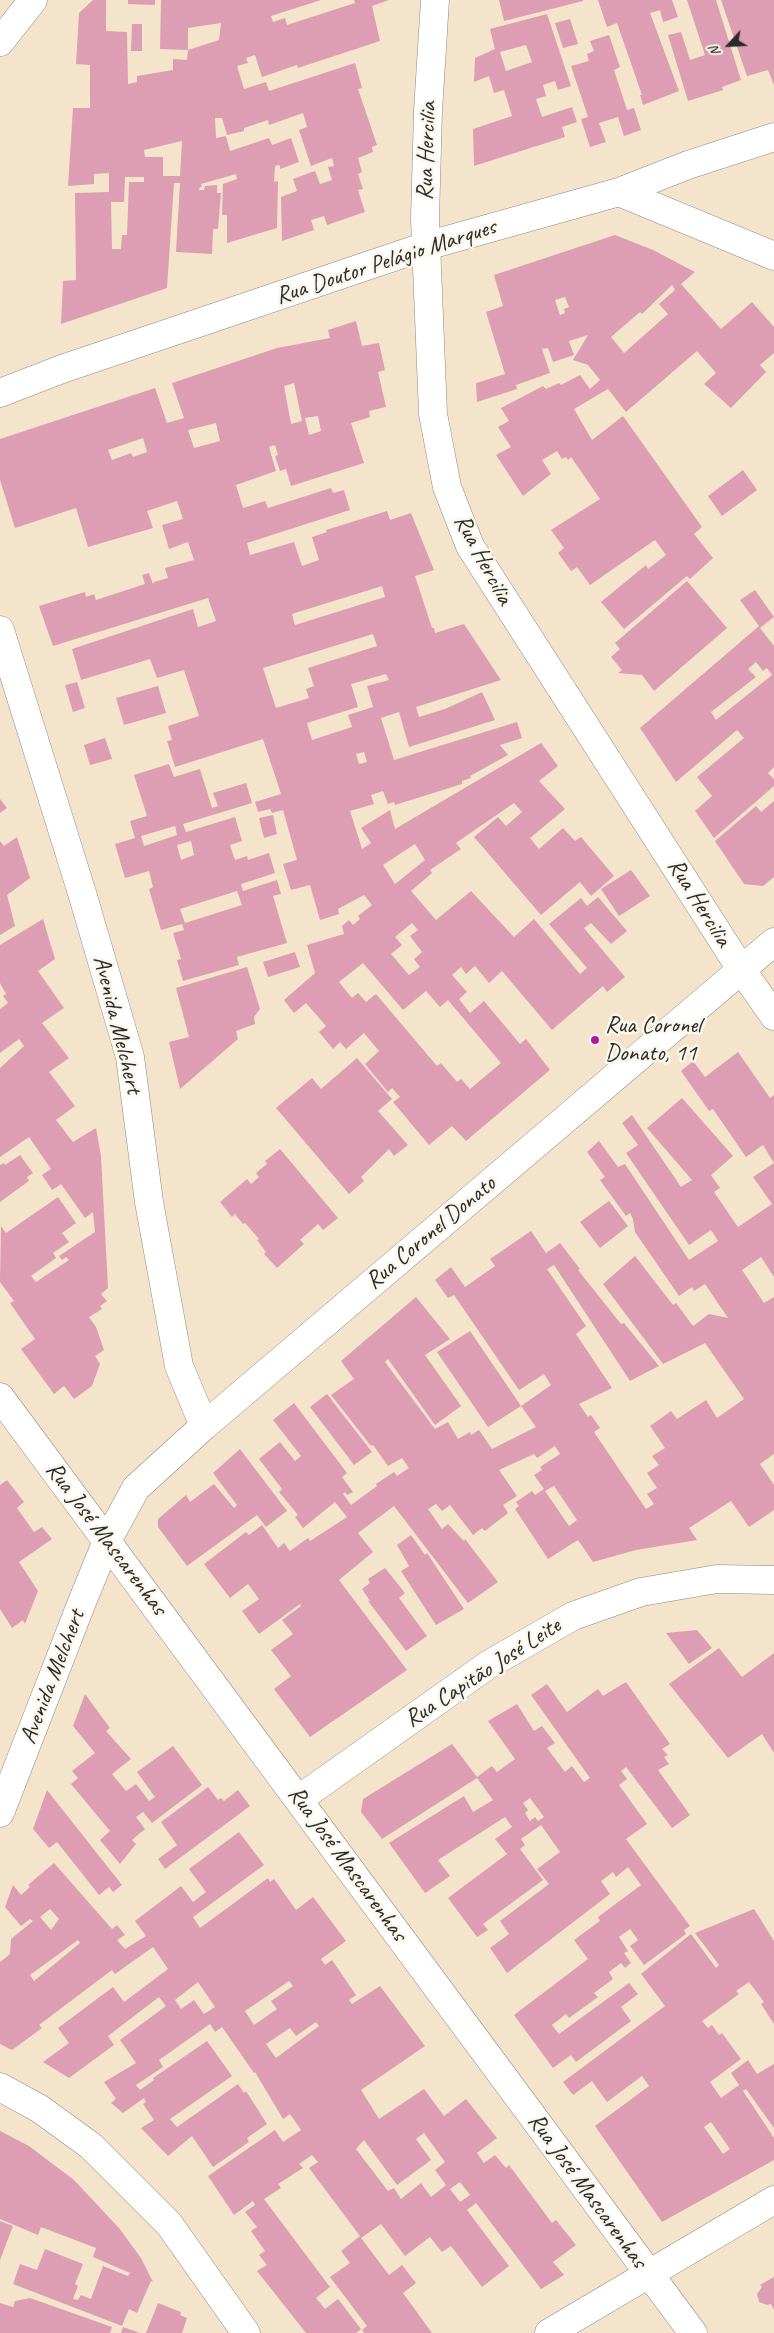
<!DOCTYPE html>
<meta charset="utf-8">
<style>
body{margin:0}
#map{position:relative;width:774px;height:2333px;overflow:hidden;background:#f5e4cc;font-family:Caveat,sans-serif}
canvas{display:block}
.north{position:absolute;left:704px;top:20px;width:50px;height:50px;-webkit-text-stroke:4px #fbf7ec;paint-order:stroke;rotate:245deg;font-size:14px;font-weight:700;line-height:20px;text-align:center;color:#2b2b2b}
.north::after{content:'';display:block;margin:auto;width:18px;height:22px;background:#2b2b2b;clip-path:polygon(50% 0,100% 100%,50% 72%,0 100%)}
</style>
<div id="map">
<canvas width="774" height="2333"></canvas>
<div class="north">N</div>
</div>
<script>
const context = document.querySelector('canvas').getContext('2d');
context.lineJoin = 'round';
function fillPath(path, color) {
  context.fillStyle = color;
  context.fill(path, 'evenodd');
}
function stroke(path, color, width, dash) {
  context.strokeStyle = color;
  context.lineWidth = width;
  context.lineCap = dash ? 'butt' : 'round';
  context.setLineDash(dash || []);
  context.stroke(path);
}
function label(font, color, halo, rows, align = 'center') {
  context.font = font + ' Caveat,sans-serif';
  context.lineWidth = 5;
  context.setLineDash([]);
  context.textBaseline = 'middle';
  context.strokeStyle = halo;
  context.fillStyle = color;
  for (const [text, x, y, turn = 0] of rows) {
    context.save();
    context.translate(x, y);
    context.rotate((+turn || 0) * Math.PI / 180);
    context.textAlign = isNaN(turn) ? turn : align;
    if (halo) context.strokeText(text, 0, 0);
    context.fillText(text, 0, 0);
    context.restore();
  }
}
fillPath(new Path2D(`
 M93,0H106V31L127,32L128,84L137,82V76L173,70V59L187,60L188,50L160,49L161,0H321L271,16L273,22L285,18L287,25L355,3L354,0H389L372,6L380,41L298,68L297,65L262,77L255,55L246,58L248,63L237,66L244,89L266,82L269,91L355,63L362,88L358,89L377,145L372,147L373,152L358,158L362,172L358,174L363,189L358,190L365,212L327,225L324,216L311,220L314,230L282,241L281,197L297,191L293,179L315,171L320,184L332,180L328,167L334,166L332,158L311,166L299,130L307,127L303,113L269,125L268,120L244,128V131L227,135L222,118H215L216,138L226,136L230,151L269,138L272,145L291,138L299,162L280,169V165L275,166L274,182L278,181L277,228L227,243V215H222L223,184L237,179L236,174L201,184L202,187H200L199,190H204L205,186L217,185V193H221L218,229H213L212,254L176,252L180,183H174L167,288L61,324L63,281L76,280L75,193L109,192V173L94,174V184L68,186L73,108H90V65L76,64L79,13ZM221,23L219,40L188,50V28ZM182,141L180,176H163V157H145L144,150ZM125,177H144V182H129L127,235H122L121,249H112L111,202H124Z
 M128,0H155V5L128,4Z
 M499,0H583V1L504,21Z
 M598,0H672L678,17L663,22L660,10L650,13L679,91L643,105L640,95H642L617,23L607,27Z
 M687,0H716L741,80L722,87L723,90L688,101L668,35L681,32L690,60L705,55Z
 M721,0H774V85L768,70L747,76Z
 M547,14L571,86L558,90L555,81L543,85L546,96L536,99L542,117L572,107L577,122L562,127L565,137L474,166L473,129L512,116L504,90L494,93L489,76L474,82L475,58L495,49L490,29ZM526,45L532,62L506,71L500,52Z
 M570,19L578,44L563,48L555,23Z
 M132,24H142V51H131Z
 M609,35L620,67L614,70L627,110L634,108L641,130L624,136L618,117L599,123L606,142L590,147L581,119L588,117L571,66L589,61L587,54L594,51L590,41Z
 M615,235L653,250L695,272L681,284L721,329L752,302L774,327V353L760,365L766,372L731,408L704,384L716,373L697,351L626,412L608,389L574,409L592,440L623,416L702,527L694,534L713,558L690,579L687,576L624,629L601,602L646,565L648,569L666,555L655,540L590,585L577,567L571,571L558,553L564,548L551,530L600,499L571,457L568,460L566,457L562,459L557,451L542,460L551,474L523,496L496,455L511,447L498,427L509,421L501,408L543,386L546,389L559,383L561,385L580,375L590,389L600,380L588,365L573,360L588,335L569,341L574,355L553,362L548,348L542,349L550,373L516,385L517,389L477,402L476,383L505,374L486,312L503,306L494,275ZM672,285L675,290L659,304L668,314L624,353L611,337L640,312L642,314ZM565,297L569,307L564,309L565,313L560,315L555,300Z
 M356,321L362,346L379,343L385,370L378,372L386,407L369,411L370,417L351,423L364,463L291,486L286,469L280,471L275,456L278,455L275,445L269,447L276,471L236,485L243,508L265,501L268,508L331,488L333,493L344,490L350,510L247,543L250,555L294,542L302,566L319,560L312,537L327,532L326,530L387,511L390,520L411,513L434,570L415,576L432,628H434L435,633L464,624L501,680L416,707L419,717L445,709L482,692L495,720L409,747L399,712L381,718L394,760L517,722L522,738L500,745L508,755L470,776L471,778L462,781V784L395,805L394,802L388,804L383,791L371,795L374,804L350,811L362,849L371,843L361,828L390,810L395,829L541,743L558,766L539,781L565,809L530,838L539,849L563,828L575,841L581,837L614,876L591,896L580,882L541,915L474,837L498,817L506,826L522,812L514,803L456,843L461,849L430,870L432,873L411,891L436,920L471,891L514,937L534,919L580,974L587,968L549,924L581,898L587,906L598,897L627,931L611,944L591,923L584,928L625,977L607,992L603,986L552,1030L502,971L489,983L475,966L466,974L461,967L452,975L467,992L459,999L470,1013L484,1001L520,1044L526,1039L550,1070L466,1141L452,1126L429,1145L393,1102L400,1097L392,1088L388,1092L365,1064L379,1051L364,1033L346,1049L340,1042L333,1049L319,1032L326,1026L306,1003L294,1013L284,1000L315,973L307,945L344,934L342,926L349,920L353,925L360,919L358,916L372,905L364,895L338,909L339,914L320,920L310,885L291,890L283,864L297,860L283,810L272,813L270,809L258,812L255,802L281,794L263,739L175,767L167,741L172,740L168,726L199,716L184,670L157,678L150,659L81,680L72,649L193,609L198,627L216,621L208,598L53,646L39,606L85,592L86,597L94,594L96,600L145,584L142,575L149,573L153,584L154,582L168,578L165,568L194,560L188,542L169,549L162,525L183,519L177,501L147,511L153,528L88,547L76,508L15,528L0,480V439L155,388L167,423L184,418L172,383L277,348L330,338L328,330ZM294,383L302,421L291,424L284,386ZM318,416L321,431L309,435L305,418ZM216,423L220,441L194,448L188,430ZM143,438L147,452L133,457L131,453L112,460L108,450ZM382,586L385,597L295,625L292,614ZM373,634L377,646L308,668L314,686L306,689L309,698L276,708L263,668ZM386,674L389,680L367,686L373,707L348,715L352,727L312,740L307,723L358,707L351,684ZM364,752L367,762L359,764L356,754ZM415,844L425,860L395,884L383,865ZM412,923L418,930L410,936L422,952L414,959L420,967L409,975L391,954L402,945L395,937ZM363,963L403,1010L426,991L440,1007L448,1000L501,1063L470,1089L461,1079L457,1082L441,1063L437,1066L376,994L366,1002L358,993L352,998L339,982Z
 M743,470L757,490L722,516L708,496Z
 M687,581L727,628L654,691L642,675L618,673L622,670L611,657L620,649L615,643Z
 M755,590L774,617L760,628L774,646V767L768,773L774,779V786L714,838L695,811L712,796L697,777L744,738L737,730L676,782L640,728L759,626L740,600ZM756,662L763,671L767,668L772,675L716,720L711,712L756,677L748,669Z
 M77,682L85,708L73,712L65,685Z
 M158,686L166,713L124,725L116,698Z
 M105,738L112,759L90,765L84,745Z
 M169,764L174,777L200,769L212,808L218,806L213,793L246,783L252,803L183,824L186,832L235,817L242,841L230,845L235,860L247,856L248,860L269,853L275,873L241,884L243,891L277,880L281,894L273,896L287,943L237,957L239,965L183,981L177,960L181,959L173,933L184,930L182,924L161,930L149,889L153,887L149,871L125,878L115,844L135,838L130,821L147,816L134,775ZM175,826L177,835L144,846L141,836ZM191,841L194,855L181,860L177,845ZM237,891L242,905L185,923L180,909Z
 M0,799L7,808L0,813Z
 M774,801V877L763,886L744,884L715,841L756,806L761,812Z
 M273,815L277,834L264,838L259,818Z
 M17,837L30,878L7,895L15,926L0,935V841L4,846Z
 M631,870L650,896L619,916L601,889Z
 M43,919L55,959L38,971L64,1008L42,1023L69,1058L49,1072L75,1106L56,1120L73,1142L96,1128L101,1156L108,1288L101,1294L107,1301L100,1306L102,1309L89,1317L96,1327L104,1350L95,1356L100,1364L92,1386L74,1399L64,1386L54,1394L21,1349L35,1339L10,1303L14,1301L0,1282L1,1226L6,1233L58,1197L76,1223L62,1233L69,1242L53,1253L56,1258L31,1276L36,1282L69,1260L66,1257L62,1260L59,1256L95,1232L93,1212L85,1218L61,1184L52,1190L42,1175L51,1169L29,1137L0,1157V1068L24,1046L19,1039L0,1053V1009L8,1003L3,996L6,994L0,983V945Z
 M295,952L300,967L268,977L263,962Z
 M247,967L260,1009L254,1017L255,1024L236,1031L238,1039L180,1089L169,1042L189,1037L176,988Z
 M738,1052L770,1098L774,1095V1277L761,1257L742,1270L764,1303L774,1297V1454L760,1464L774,1485V1510L749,1527L731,1501L689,1528L697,1540L636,1550L593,1562L578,1540L548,1559L515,1509L519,1506L516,1502L532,1491L535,1495L544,1489L534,1475L542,1470L540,1467L560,1454L555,1446L537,1458L534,1454L499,1470L517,1496L503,1505L508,1513L485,1531L482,1528L473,1535L450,1505L442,1511L436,1504L428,1509L442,1529L448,1524L464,1541L465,1539L498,1582L468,1603L394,1506L358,1533L373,1552L339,1580L407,1670L310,1737L274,1689L291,1676L271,1650L293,1634L282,1620L301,1606L300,1604L259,1634L242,1611L259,1599L248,1584L230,1598L204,1564L246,1532L249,1535L262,1525L278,1548L284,1543L290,1551L308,1538L310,1541L347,1517L335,1502L303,1528L295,1517L298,1515L279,1492L282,1489L259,1459L280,1442L295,1461L301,1456L273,1420L294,1403L347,1473L342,1477L353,1492L347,1495L345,1492L343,1494L351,1505L377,1486L376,1484L394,1472L397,1476L409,1468L402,1458L388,1466L373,1445L371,1446L331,1395L354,1379L341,1361L416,1297L450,1339L425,1355L461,1406L435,1425L388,1359L385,1362L435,1429L448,1422L458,1439L470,1432L471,1435L479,1430L492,1449L536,1427L521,1406L488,1427L437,1352L470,1331L521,1406L551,1385L544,1374L519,1390L454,1295L448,1298L435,1280L451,1267L465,1287L495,1266L490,1259L531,1231L546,1253L560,1243L580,1269L578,1270L621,1324L624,1323L659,1366L630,1381L554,1265L547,1269L586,1326L576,1334L612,1388L579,1404L588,1417L591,1415L600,1428L594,1432L646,1509L654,1504L647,1494L657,1488L647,1473L659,1465L652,1456L665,1448L650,1426L671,1411L677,1419L706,1400L717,1418L744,1399L705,1343L663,1364L603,1284L635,1256L673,1305L676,1303L693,1326L709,1314L728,1318L705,1284L694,1291L692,1287L679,1296L635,1232L633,1219L630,1213L626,1216L600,1180L605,1177L587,1152L599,1141L618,1167L625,1164L689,1260L718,1241L711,1230L689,1245L626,1153L638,1145L622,1123L632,1115L681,1187L692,1180L647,1128L682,1098L733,1156L711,1175L720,1188L714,1192L738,1227L772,1204L753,1177L774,1163L763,1145L746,1157L713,1109L709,1111L681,1071L693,1061L705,1077ZM554,1486L577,1520L569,1526L545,1491Z
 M357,1058L392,1099L378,1111L408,1145L394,1156L389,1149L361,1177L364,1181L349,1194L276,1108L312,1078L321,1089Z
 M280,1149L338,1218L323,1230L318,1224L300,1240L304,1244L277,1268L264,1254L266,1252L257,1240L259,1239L245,1223L243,1224L235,1214L232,1217L220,1202L247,1179L251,1184L259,1177L256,1173L267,1164L265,1161Z
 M20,1155L33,1173L27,1177L29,1181L0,1202V1165L4,1163L5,1165Z
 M609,1201L628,1226L600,1248L580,1222Z
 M327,1394L372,1452L354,1465L310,1407Z
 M240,1449L287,1511L266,1527L257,1515L187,1566L158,1527V1519L186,1495L190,1502L214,1484L234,1508L237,1505L213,1473Z
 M7,1480L24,1502L17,1508L34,1532L42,1527L52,1539L19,1562L38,1591L25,1624L23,1620L12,1628L0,1609V1485Z
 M411,1535L425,1555L427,1553L464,1609L436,1625L401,1571L409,1566L397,1545Z
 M385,1568L405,1593L399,1598L427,1636L406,1651L368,1601H370L362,1589L370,1583L368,1579Z
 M697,1630L712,1648L689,1664L666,1633Z
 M719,1648L742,1677L774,1653V1753L762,1734L728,1758L669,1684Z
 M626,1682L670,1744L662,1749L668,1755L664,1757L669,1764L658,1770L690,1815L672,1828L626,1767L621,1771L627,1779L619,1785L647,1824L626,1839L690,1926L684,1930L686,1934L644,1965L630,1946L638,1940L630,1929L619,1937L628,1951L624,1953L631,1963L625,1968L621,1963L609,1972L613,1979L594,1993L598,1997L569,2018L566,2014L552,2025L559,2034L629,1983L638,1994L621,2007L631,2021L576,2062L571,2055L553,2068L514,2015L588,1959L574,1940L600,1921L598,1917L641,1885L628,1867L616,1877L613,1872L601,1881L610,1894L507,1973L490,1948L509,1934L500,1921L549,1884L537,1869L560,1852L541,1825L521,1839L525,1845L520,1849L543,1880L483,1924L488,1930L477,1937L448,1898L507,1854L495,1839L512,1827L505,1817L438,1860L450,1876L425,1893L389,1843L464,1796L473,1812L493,1800L477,1778L382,1839L361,1812L363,1799L452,1744L477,1777L492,1766L497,1772L515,1759L488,1721L517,1704L534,1731L542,1726L555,1743L547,1748L565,1772L572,1766L584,1782L590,1778L531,1695L547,1684L567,1712L598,1689L603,1696ZM530,1798L544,1817L538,1821L535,1817L530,1821L525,1813L528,1810L523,1803Z
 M85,1694L110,1728L106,1731L131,1759L112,1774L126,1791L136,1784L149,1801L155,1797L137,1772L173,1746L202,1785L152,1823L143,1812L136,1817L145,1829L132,1840L136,1844L120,1864L100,1840L110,1831L71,1784L78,1778L72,1771L95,1753L73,1726Z
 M208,1787L218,1800L221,1798L224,1801L238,1790L250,1806L165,1869L158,1859L177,1845L161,1822Z
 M47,1790L122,1885L113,1892L109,1887L99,1895L57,1842L49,1848L33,1829Z
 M239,1832L264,1865L193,1917L200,1928L268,1878L270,1882L274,1879L296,1910L313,1897L346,1941L321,1959L325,1965L332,1960L356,1995L349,2000L352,2004L380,1986L425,2046L361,2090L379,2119L424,2089L444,2116L466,2099L497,2138L477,2153L484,2163L495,2155L506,2168L509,2165L552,2223L556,2220L576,2245L553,2262L564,2275L541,2289L476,2203L467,2210L509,2266L482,2287L451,2246L442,2252L430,2237L405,2256L381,2224L361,2238L389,2275L402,2265L416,2283L403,2293L432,2333H364L362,2330L367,2326L330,2277L350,2263L341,2251L360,2236L309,2168L318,2162L312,2155L299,2164L303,2168L278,2184L281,2188L264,2199L330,2287L316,2298L325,2309L338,2299L361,2329L356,2333H306L257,2271L267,2265L259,2255L265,2251L251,2231L257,2227L245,2212L255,2205L253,2201L234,2215L208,2176L275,2130L283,2142L301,2130L290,2114L283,2119L255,2072L254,2073L222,2027L215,2032L210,2024L159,2060L163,2067L136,2085L140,2090L154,2080L153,2078L207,2041L232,2076L170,2119L177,2127L238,2084L244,2093L246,2091L267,2124L247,2138L249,2142L213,2167L192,2136L168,2156L141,2128L154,2120L143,2104L146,2102L144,2098L123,2113L111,2103L116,2099L104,2082L136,2063L120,2040L166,2006L159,1997L108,2036L114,2045L69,2078L43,2062L69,2043L58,2028L113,1987L124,2002L168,1969L153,1947L115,1974L112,1970L39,2025L42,2028L12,2050L0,2044V1962L10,1954L11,1939L33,1921L30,1919L21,1926L5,1907L13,1885L21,1895L30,1887L28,1885L54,1863L112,1929L117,1925L125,1935L117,1940L125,1949L146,1936L135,1921L181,1886L193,1902L206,1892L189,1869ZM50,1909L59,1919L51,1930L40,1917ZM78,1940L80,1943L34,1981L30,1975ZM289,1981L293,1986L271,2001L277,2009L254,2025L245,2011ZM198,1982L215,2007L204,2014L194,2000L181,2009L175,2000ZM316,2022L319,2026L276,2058L266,2044L290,2028L296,2036ZM424,2133L445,2162L435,2170L446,2185L431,2197L421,2183L401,2199L394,2188L388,2191L356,2149L364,2140L397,2185L431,2160L416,2139ZM460,2182L470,2195L460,2202L450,2189Z
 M754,1909L774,1941V2024L761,2004L764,2002L749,1982L736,1991L739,1994L702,2021L708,2028L712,2025L719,2035L722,2033L741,2059L710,2082L721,2098L739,2085L731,2073L748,2060L757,2074L774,2064V2128L746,2089L743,2091L774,2138V2160L662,2222L595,2126L649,2086L642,2076L607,2102L592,2081L573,2095L563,2082L665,2006L641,1974L691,1934L716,1968L719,1965L695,1933ZM711,2122L730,2149L723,2154L704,2127Z
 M0,2131L29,2146L74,2180L119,2228L141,2258L153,2282L151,2281L137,2313L129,2309L122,2326L13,2284L20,2264L37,2270L45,2249L83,2264L75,2284L78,2286L73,2299L78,2300L81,2295L91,2299L103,2266L128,2276L130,2273L93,2257L96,2248L41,2227L38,2235L0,2219Z
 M0,2221L13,2226L0,2260Z
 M774,2277V2310L771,2304L767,2305L759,2302L757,2294L762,2287L760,2285Z
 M30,2298L112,2327L110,2333H0V2303L13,2307L15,2301Z
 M158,2303L181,2312L180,2315L187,2318L182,2333H146Z
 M123,2327L140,2333H121Z`), '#dd9db3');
const street = new Path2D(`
 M435,0L428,111L425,219L433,414L447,487L470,546L741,969L774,1016
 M0,42L33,0
 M619,192L774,256
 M0,393L62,369L426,246L619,192L688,165L774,137
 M0,630L82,893L130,1057L149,1202L179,1366L204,1426
 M0,1397L693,2333
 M299,1799L488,1665L573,1616L641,1592L717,1579L774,1580
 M0,1813L82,1602L107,1541L136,1488L204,1426L774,942`);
const secondary = new Path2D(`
 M0,2087L40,2109L91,2146L169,2224L246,2333
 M549,2333L774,2200`);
stroke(street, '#90887c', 29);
stroke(secondary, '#90887c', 29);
stroke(street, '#fff', 28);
stroke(secondary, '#fff', 28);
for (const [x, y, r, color] of [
 [595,1040,5,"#b5179e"]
]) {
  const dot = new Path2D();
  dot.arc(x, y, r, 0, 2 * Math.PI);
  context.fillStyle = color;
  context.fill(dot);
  stroke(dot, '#fbf7ec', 2);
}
label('24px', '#2b2b2b', '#fbf7ec', [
 ["Rua Hercilia",427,151,-88],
 ["Rua Doutor Pelágio Marques",386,262,-18],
 ["Rua Hercilia",483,560,62],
 ["Rua Hercilia",699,903,58],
 ["Avenida Melchert",117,1025,76],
 ["Rua Coronel Donato",431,1233,-40],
 ["Rua José Mascarenhas",106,1539,53],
 ["Rua Capitão José Leite",483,1673,-33],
 ["Avenida Melchert",53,1677,-69],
 ["Rua José Mascarenhas",347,1864,54],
 ["Rua José Mascarenhas",587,2191,54]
]);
label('24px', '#2b2b2b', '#fbf7ec', [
 ["Rua Coronel",605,1026],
 ["Donato, 11",605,1054]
], 'left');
</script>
